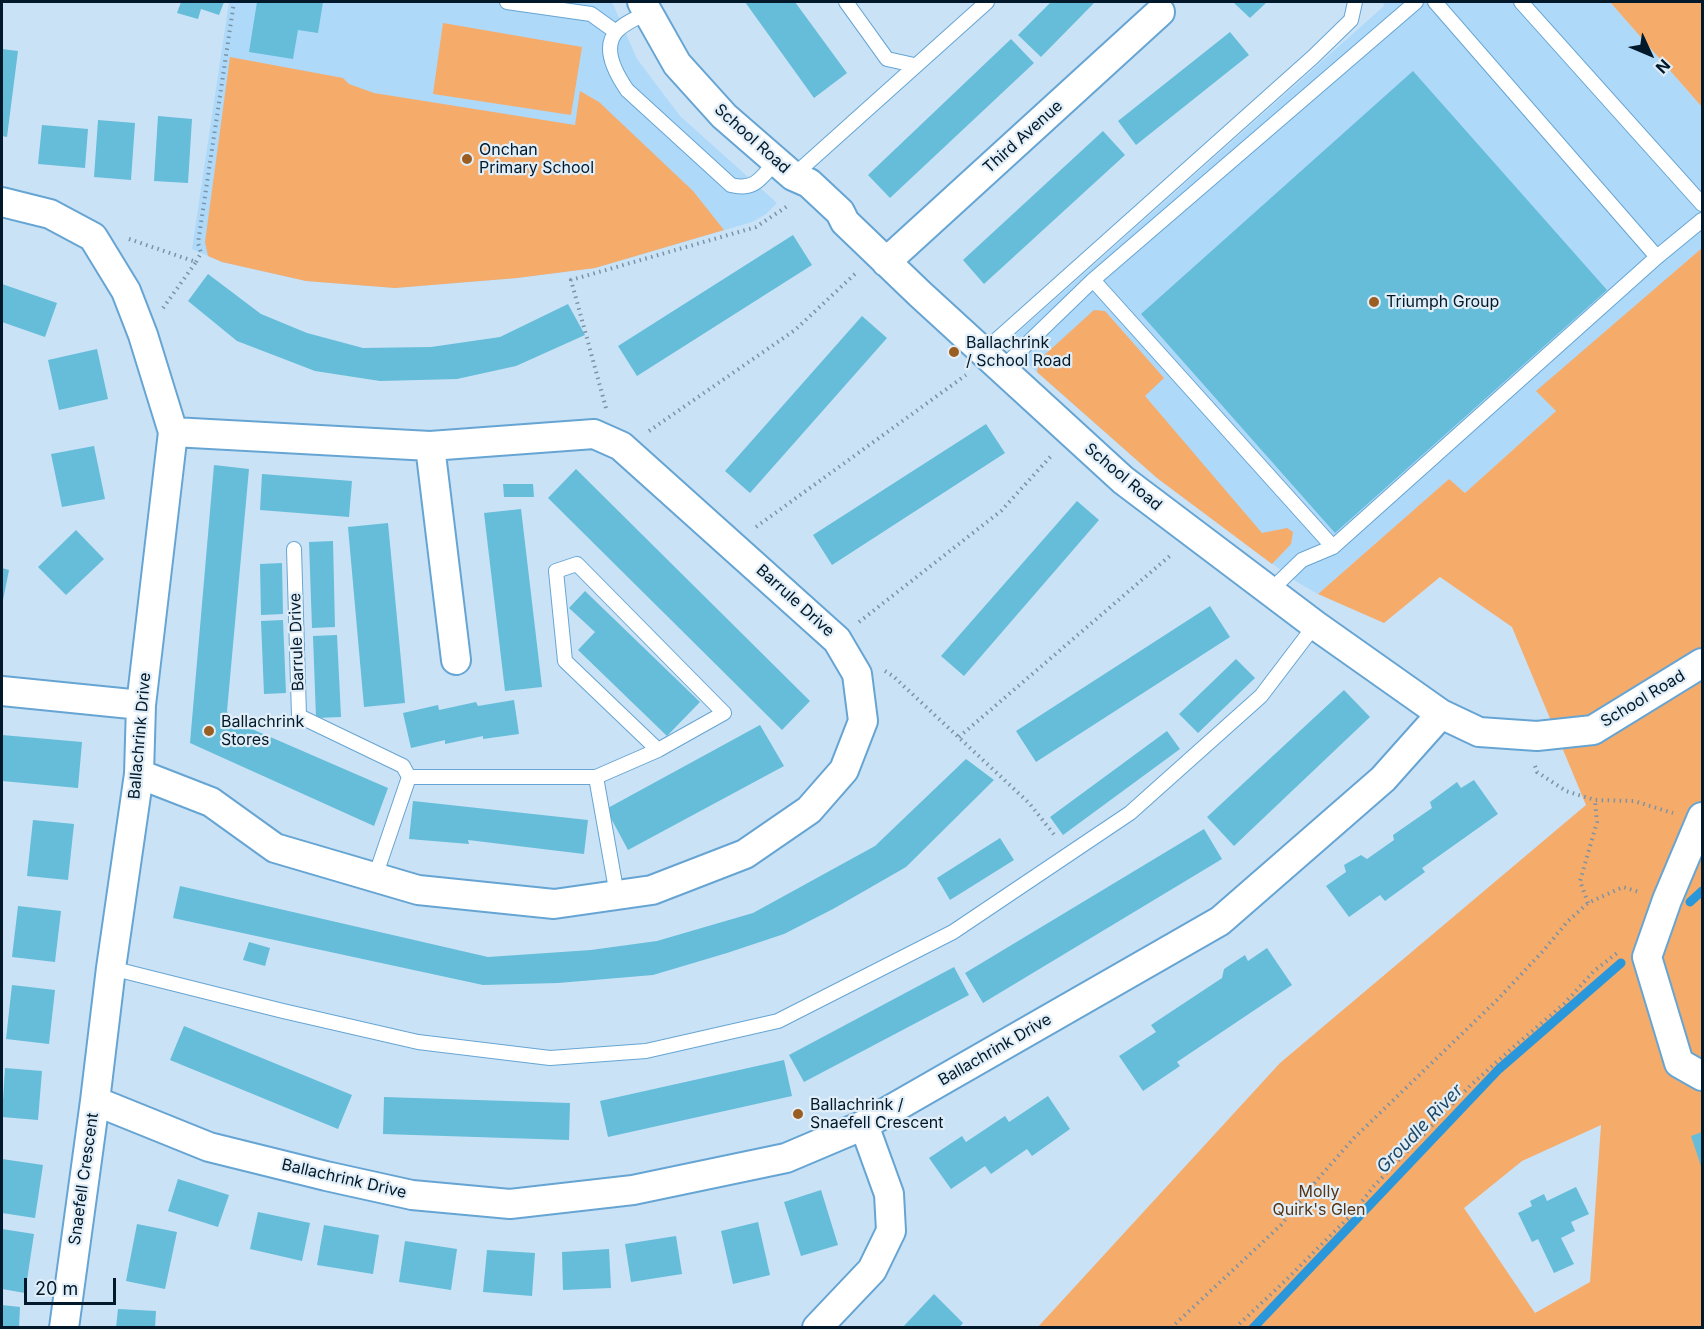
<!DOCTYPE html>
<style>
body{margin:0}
#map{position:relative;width:1704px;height:1329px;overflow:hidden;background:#c9e2f6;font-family:Inter,sans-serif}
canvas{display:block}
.frame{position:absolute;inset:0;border:3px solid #01192a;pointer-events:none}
.north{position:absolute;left:1620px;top:24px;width:60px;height:60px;-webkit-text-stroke:4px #e1eef7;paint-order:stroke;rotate:134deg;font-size:16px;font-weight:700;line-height:24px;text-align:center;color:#01192a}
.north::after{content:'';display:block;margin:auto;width:21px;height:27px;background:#01192a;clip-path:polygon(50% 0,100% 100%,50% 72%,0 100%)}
.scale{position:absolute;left:24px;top:1278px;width:92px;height:27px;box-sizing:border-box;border:3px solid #01192a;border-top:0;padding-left:8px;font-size:18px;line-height:21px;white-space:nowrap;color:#01192a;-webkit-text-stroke:4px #e1eef7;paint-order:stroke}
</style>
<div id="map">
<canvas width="1704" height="1329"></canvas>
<div class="frame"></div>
<div class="north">N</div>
<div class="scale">20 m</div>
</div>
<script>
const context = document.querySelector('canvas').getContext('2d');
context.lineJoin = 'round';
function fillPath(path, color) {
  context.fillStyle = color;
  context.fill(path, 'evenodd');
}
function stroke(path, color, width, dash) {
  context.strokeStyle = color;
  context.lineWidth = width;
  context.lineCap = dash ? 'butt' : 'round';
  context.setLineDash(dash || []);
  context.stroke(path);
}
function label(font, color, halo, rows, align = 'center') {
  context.font = font + ' Inter,sans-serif';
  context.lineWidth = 4.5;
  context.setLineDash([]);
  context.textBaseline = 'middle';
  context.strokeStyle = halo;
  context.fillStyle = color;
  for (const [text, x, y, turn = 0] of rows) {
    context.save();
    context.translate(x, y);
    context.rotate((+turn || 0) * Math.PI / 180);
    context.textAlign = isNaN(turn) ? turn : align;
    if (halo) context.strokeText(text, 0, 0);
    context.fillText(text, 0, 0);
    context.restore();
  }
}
fillPath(new Path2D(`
 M229,2H612L637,59L680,116L777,203L766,214L752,222L595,268L517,278L395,288L306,281L222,262L192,249Z
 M1383,2H1610L1702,107V248L1537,391L1556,411L1465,493L1449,479L1318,594L1297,582L1157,478L1005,344L1384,6Z`), '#afd9f9');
fillPath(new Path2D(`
 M1610,2H1702V107Z
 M443,23L582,47L571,115L433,94Z
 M230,57L343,78L349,84L374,93L575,125L580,91L599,102L693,191L724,230L595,268L517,278L395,288L306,281L222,262L208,256L205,242Z
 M1702,248V1327L1037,1328L1280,1063L1586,805L1512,627L1440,577L1384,623L1318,594L1449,479L1465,493L1556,411L1536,391ZM1601,1125L1590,1282L1535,1313L1464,1208L1522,1161Z
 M1094,310L1105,311L1164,378L1145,396L1262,533L1287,528L1293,532L1291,544L1272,564L1157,478L1037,372L1040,359Z`), '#f5ab6a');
stroke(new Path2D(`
 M1690,902L1702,891
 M1253,1328L1499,1069L1621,963`), '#2a97da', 9);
fillPath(new Path2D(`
 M181,2H224L219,15L201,9L198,19L177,13Z
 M257,2H323L318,33L298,30L293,59L249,52Z
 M745,2H795L847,73L814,98Z
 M1051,2H1095L1041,57L1018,35Z
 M1233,2H1267L1250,18Z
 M1230,32L1249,55L1136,145L1118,121Z
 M1011,39L1034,63L890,198L868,175Z
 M2,49L18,51L7,137L2,136Z
 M1413,71L1607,290L1335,533L1141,314Z
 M158,116L192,119L188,183L154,181Z
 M98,120L135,123L131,180L94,177Z
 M42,125L88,129L85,168L38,164Z
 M1103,131L1125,155L984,284L963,260Z
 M793,235L812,265L637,376L618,346Z
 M208,274L261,314L307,333L363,348L431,347L500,337L568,304L585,335L516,366L457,379L380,381L315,371L237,341L188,301Z
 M2,284L57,303L45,337L2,322Z
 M862,316L887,338L750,493L725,471Z
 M97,349L108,399L59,410L48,360Z
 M986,424L1005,453L832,565L813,535Z
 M94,446L105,499L62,507L51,454Z
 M214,465L249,469L227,711L231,720L388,788L374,826L190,743Z
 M576,469L810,701L782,730L548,498Z
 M262,474L352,481L349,517L260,510Z
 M503,484H533L534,497H504Z
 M1077,501L1099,520L964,676L941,656Z
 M521,509L542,687L505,691L484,513Z
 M388,523L405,703L364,707L348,527Z
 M76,530L104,559L66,595L38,567Z
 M333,541L335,627L312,628L309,542Z
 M282,563L283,614L261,615L260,564Z
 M2,568L9,570L3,600H2Z
 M585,591L700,702L667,736L578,650L595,632L569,608Z
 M1210,606L1230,637L1036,762L1016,731Z
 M283,620L286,693L264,694L261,621Z
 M337,635L341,717L316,718L313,636Z
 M1236,659L1255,678L1198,733L1179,714Z
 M1344,690L1370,717L1234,846L1207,817Z
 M514,700L519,734L483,739V736L445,744V740L411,748L403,713L438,705L439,710L476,702L478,706Z
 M760,725L784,766L628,850L606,809Z
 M1167,731L1180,749L1063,835L1050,817Z
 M2,735L82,742L78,788L2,781Z
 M966,759L994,780L906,867L833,909L784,934L727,953L653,975L558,983L483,985L173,918L180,886L488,957L591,950L657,941L753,913L875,846Z
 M1474,780L1498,814L1422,868L1425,872L1385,901L1380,895L1349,917L1326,886L1346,872L1344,865L1361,855L1367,859L1394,840L1393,835L1432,808L1430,802L1457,782L1461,788Z
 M413,801L588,820L584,854L468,840L469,844L409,839Z
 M33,820L74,824L68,880L27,876Z
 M1204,829L1222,859L983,1003L965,973Z
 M1000,838L1014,860L950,900L937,878Z
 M18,906L61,911L55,962L12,957Z
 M249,942L270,948L265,966L243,960Z
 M1267,948L1292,985L1177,1062L1180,1066L1143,1091L1119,1056L1156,1032L1151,1025L1222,978L1224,969L1245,955L1248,961Z
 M954,967L969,995L804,1082L789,1055Z
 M12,985L55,990L49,1044L6,1039Z
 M184,1026L352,1095L338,1129L170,1060Z
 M784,1060L792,1096L608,1137L600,1101Z
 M5,1068L42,1071L38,1120L2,1117Z
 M1048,1096L1070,1129L1032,1156L1027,1149L991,1174L985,1166L951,1189L929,1158L962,1136L966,1142L1005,1116L1009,1122Z
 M384,1097L570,1103L569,1140L383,1134Z
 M1702,1132V1169L1691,1136Z
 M2,1159L43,1165L35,1218L2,1213Z
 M178,1179L229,1195L218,1227L168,1211Z
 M1576,1187L1589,1214L1571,1222L1575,1231L1561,1238L1574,1264L1554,1273L1538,1239L1532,1242L1518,1213L1532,1206L1530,1201L1544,1194L1547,1201Z
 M821,1190L838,1245L801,1256L784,1202Z
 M258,1212L310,1223L302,1261L250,1249Z
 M758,1222L770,1275L733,1284L721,1231Z
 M137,1224L177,1232L165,1289L126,1281Z
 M324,1225L379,1235L373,1274L317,1265Z
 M2,1229L34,1234L25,1293L2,1289Z
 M676,1236L682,1274L631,1282L625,1244Z
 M405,1241L457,1249L451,1290L399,1282Z
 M609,1249L611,1288L563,1290L562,1252Z
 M487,1250L535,1253L532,1296L483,1292Z
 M934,1294L963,1323L959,1328H902Z
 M2,1305L20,1307L19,1328H2Z
 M118,1309L156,1311L155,1328H116Z`), '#65bdd9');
const lane = new Path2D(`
 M507,2L591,14L616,32
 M846,2L887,59L914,65
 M1435,2L1657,257L1702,220
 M1521,2L1702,204
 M647,13C637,18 626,22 618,30C600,47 616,74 627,90L731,185C755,191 761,178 776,161
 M793,176L987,2
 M1093,280L1333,547
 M983,352L1313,57L1351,20L1355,2
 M1001,369L1093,280L1416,2
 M294,549L299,716L403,766L409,777L375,877
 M1270,591L1302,560L1333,547L1657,257
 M409,777H596L658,750L724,713L577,564L556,571L565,661L658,750
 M596,777L617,895
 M111,968L283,1011L418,1042L550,1058L646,1051L778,1021L953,932L1130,813L1261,696L1315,625`);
const street = new Path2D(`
 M642,2L677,64L724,116L793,176L809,183L840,212L845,222L920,294L1123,480L1315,625L1441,714L1479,732L1537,736L1593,730L1702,663
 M2,202L50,214L93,237L126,291L143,335L173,432L141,705L139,774L111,968L95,1101L64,1328
 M886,262L1160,12
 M430,446L456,660
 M2,691L141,705
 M139,774L211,802L275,848L418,890L554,904L652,890L745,854L809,810L844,770L863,721L857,674L837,640L621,446L594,434L430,446L173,432
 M1702,817L1667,900L1647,957L1679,1063L1702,1076
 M95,1101L209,1147L326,1176L412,1195L510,1204L633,1190L786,1158L864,1125L1220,921L1383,779L1441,714
 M817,1328L872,1270L891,1231L889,1194L864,1125`);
stroke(lane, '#66a5d3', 16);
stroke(street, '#66a5d3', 32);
stroke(new Path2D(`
 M129,239L196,262L163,308
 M196,262L201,253L198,243L234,2
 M606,408L571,280L756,227L789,205
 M649,431L795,330L857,272
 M756,527L966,375
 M859,622L1001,511L1052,455
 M885,671L893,676L1029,803L1056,837
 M959,737L1172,554
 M1535,766L1537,772L1566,791L1595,800L1634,801L1673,813
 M1588,903L1580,881L1597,822L1595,800
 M1171,1328L1281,1225L1317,1180L1354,1138L1498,999L1544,950L1567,922L1588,903L1623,887L1639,892
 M1235,1328L1285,1281L1352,1214L1374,1186L1469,1087L1511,1049L1564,1004L1594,971L1617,953`), '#7b93a6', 4, [1.5, 4.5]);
stroke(lane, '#fff', 14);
stroke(street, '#fff', 28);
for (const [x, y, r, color] of [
 [467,159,6,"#9b5e22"],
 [1374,302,6,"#9b5e22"],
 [954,352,6,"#9b5e22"],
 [209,731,6,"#9b5e22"],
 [798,1114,6,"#9b5e22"]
]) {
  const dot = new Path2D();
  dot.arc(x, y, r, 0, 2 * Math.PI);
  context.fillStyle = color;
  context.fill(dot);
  stroke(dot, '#e1eef7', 2);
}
label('16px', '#01192a', '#e1eef7', [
 ["Third Avenue",1023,137,-42],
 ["School Road",752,139,42],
 ["School Road",1123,477,40],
 ["Barrule Drive",795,601,42],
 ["Barrule Drive",297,642,-92],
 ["School Road",1643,699,-31],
 ["Ballachrink Drive",140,736,-85],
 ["Ballachrink Drive",995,1050,-30],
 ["Snaefell Crescent",84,1179,-82],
 ["Ballachrink Drive",344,1179,13]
]);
label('16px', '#01192a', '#e1eef7', [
 ["Onchan",479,150],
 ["Primary School",479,168],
 ["Triumph Group",1386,302],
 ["Ballachrink",966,343],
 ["/ School Road",966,361],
 ["Ballachrink",221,722],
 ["Stores",221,740],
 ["Ballachrink /",810,1105],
 ["Snaefell Crescent",810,1123]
], 'left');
label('16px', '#563414', '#e1eef7', [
 ["Molly",1319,1192],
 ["Quirk's Glen",1319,1210]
]);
label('italic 18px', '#1e4764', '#e1eef7', [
 ["Groudle River",1420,1129,-46]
]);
</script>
